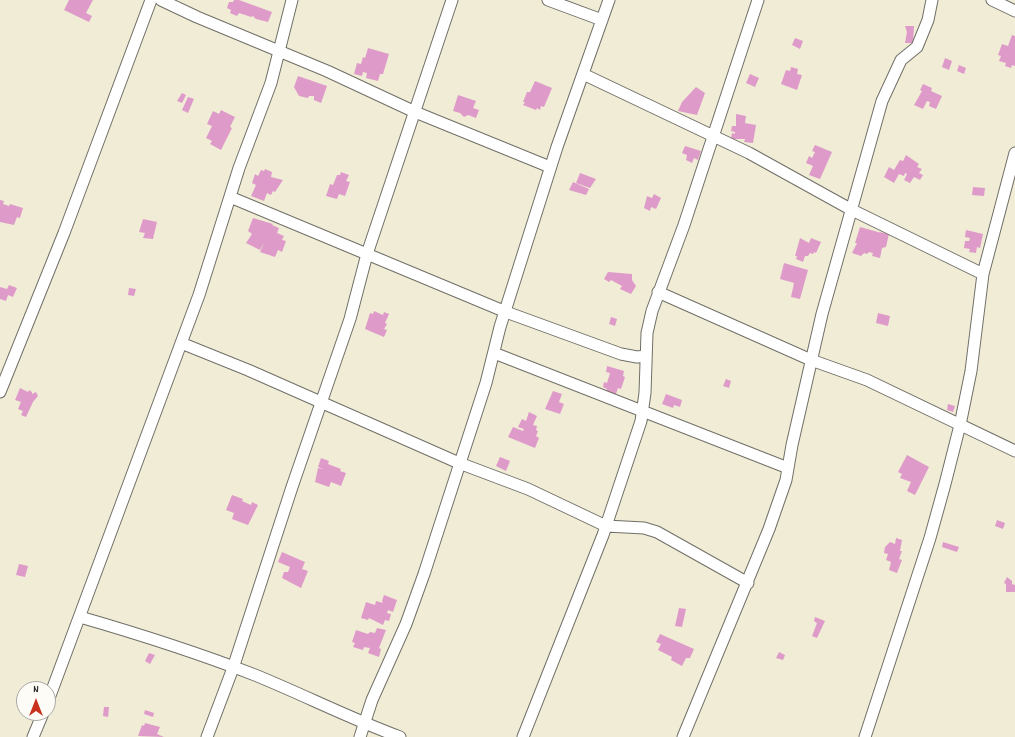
<!DOCTYPE html>
<style>
body{margin:0}
#map{position:relative;width:1015px;height:737px;overflow:hidden;background:#f1ecd6;font-family:Dekko,sans-serif}
canvas{display:block}
.north{position:absolute;left:16px;top:681px;width:40px;height:40px;box-sizing:border-box;background:#fdfcf7;border:1px solid #a9a8a5;border-radius:50%;rotate:0deg;font-size:11px;font-weight:700;line-height:16px;text-align:center;color:#2b2b2b}
.north::after{content:'';display:block;margin:auto;width:14px;height:18px;background:#c8321e;clip-path:polygon(50% 0,100% 100%,50% 72%,0 100%)}
</style>
<div id="map">
<canvas width="1015" height="737"></canvas>
<div class="north">N</div>
</div>
<script>
const context = document.querySelector('canvas').getContext('2d');
context.lineJoin = 'round';
function fillPath(path, color) {
  context.fillStyle = color;
  context.fill(path, 'evenodd');
}
function stroke(path, color, width, dash) {
  context.strokeStyle = color;
  context.lineWidth = width;
  context.lineCap = dash ? 'butt' : 'round';
  context.setLineDash(dash || []);
  context.stroke(path);
}
fillPath(new Path2D(`
 M69,0H93L86,13L92,16L89,22L64,10Z
 M234,0H239L272,12L268,22L256,19L253,16L251,17L239,13L237,16L230,13L231,10L227,8L229,2H233Z
 M905,26H914L913,43H905L907,32Z
 M1012,35L1015,36V66L1012,65L1011,68L1005,66L1006,63L999,61L1001,56L998,55L1002,44L1008,46Z
 M795,38L803,41L800,49L792,45Z
 M368,48L389,54L383,74H380L378,81L366,78L367,73L363,72L362,76L354,74L357,63L361,64L363,57L365,58Z
 M945,58L952,61L949,70L942,67Z
 M959,65L966,68L964,74L957,71Z
 M791,67L798,69L797,74L802,75L797,90L781,84L786,70L790,71Z
 M750,74L759,78L755,87L746,83Z
 M298,76L327,86L321,103L314,100V96H309L308,98L299,96L294,87Z
 M535,81L552,88L544,107L541,106L540,110L537,108L536,110L523,105L525,102H523L527,92H530Z
 M923,84L932,88L931,91L942,96L936,109L929,106L930,102L927,101L923,109L914,105L922,91L920,90Z
 M696,87L705,93L697,115L678,111L682,102Z
 M182,93L186,95L182,103L177,101Z
 M458,95L476,101L473,108L479,110L476,118L468,115L464,117L460,113L453,111Z
 M188,97L194,99L188,113L182,110Z
 M221,110L235,117L230,127L232,128L221,150L210,144L212,141L206,138L212,126L207,124L213,111L219,114Z
 M736,114L746,116L745,123L756,125L753,143L744,142L745,139H731L732,133L735,134V132L731,131L732,126H736Z
 M815,145L832,152L820,179L809,175L813,166L806,163L809,156L812,158L815,152L812,151Z
 M685,146L701,151L698,160L694,158L692,163L686,160L687,155L682,153Z
 M906,155L919,164L917,167L922,169L919,173L923,175L920,180L914,177L910,183L904,180L907,174L905,173L904,176L899,174L894,183L884,177L889,167L894,170L900,160L903,161Z
 M265,169L272,172L271,177L283,180L275,192L273,191L271,195L267,193L264,201L251,196L256,185L252,183L255,174L258,176L261,170L264,171Z
 M341,172L349,175L346,181L350,182L345,196L339,194L337,199L326,196L330,184L333,185L337,175H340Z
 M580,173L596,179L590,188L576,183Z
 M573,182L589,189L586,195L569,190Z
 M973,187L985,188L984,196L972,195Z
 M654,194L661,198L656,209L651,207L650,211L644,208L647,196L652,198Z
 M0,200L4,201L3,204L9,206L10,204L23,208L20,218L17,217L14,225L0,222Z
 M253,218L273,224L272,225L279,228L277,233L284,236L282,240L286,241L282,252L278,250L275,257L260,252L264,243L260,250L246,243L252,234L248,231Z
 M143,219L157,222L153,239L143,238L145,233L139,232Z
 M860,227L878,232V233L879,232L889,234L886,247L882,248L880,258L872,256L873,253L869,252L867,254L864,253L861,256L852,253L857,243H855Z
 M966,230L983,234L980,248L977,247L976,253L969,252L970,249L964,248L965,241H969L970,238L965,237Z
 M800,238L809,243L811,238L821,242L816,253L814,252L813,254L810,253L808,256H805L803,262L796,259L797,256H795Z
 M784,263L808,270L800,299L791,297L794,283L780,279Z
 M608,272L632,274V280L636,286L631,294L620,289L622,286L611,280L609,282L604,279Z
 M9,285L17,288L13,297L8,295L6,301L0,299V287L7,289Z
 M129,288L136,289L134,296L128,295Z
 M374,311L383,315L384,312L389,314L385,323L387,324L384,329L387,330L384,337L365,329L370,313L373,314Z
 M878,313L890,316L888,326L876,323Z
 M611,317L617,319L615,326L609,324Z
 M607,366L624,371L623,376L625,377L621,389L618,388L615,397L606,394L607,389L603,387L604,382L607,383L610,373L606,372Z
 M726,379L731,381L729,388L723,386Z
 M20,388L28,392L29,390L32,392V394L36,392L38,396L33,402L26,417L21,415L23,411L18,409L21,402L15,400Z
 M553,391L562,394L559,402L564,404L560,414L545,409Z
 M666,394L682,400L680,407L674,405L673,408L662,404Z
 M948,404L955,406L953,412L947,410Z
 M529,412L537,416L533,425L537,426L536,430L538,431L536,436L539,438L535,448L508,437L513,427L523,431L524,429L518,427L522,419L526,421Z
 M907,455L929,467L915,495L907,491L911,482L900,478L902,474L898,472Z
 M500,457L510,461L506,471L496,466Z
 M321,458L329,461L328,464L341,469L340,471L346,473L341,486L331,482L329,487L315,482L318,468L323,469L318,467Z
 M232,495L243,499L242,501L251,505L252,502L258,505L248,525L232,519L234,513L226,510Z
 M997,520L1005,523L1003,529L995,526Z
 M896,538L902,540L900,551H902L899,559L902,560L897,573L889,570L891,562L886,560L888,554L884,553L885,547L890,542L895,544Z
 M943,542L959,547L957,552L942,547Z
 M282,552L305,562L302,569L308,571L301,588L282,578L284,572H288L290,567L278,562Z
 M19,564L28,566L25,577L16,575Z
 M1007,577L1012,581V584L1015,585V592H1006V584L1004,583Z
 M384,595L397,600L393,612L388,610L387,613L391,614L389,621L385,620L383,625L369,618L368,620L361,618L366,602L375,605L376,601L383,603L382,601Z
 M679,608L686,609L682,627L675,626Z
 M815,617L825,621L817,638L812,636L817,623L814,621Z
 M377,628L386,630L379,648L381,649L379,657L368,653L370,648L364,647L363,650L353,647L355,643L352,642L356,630L368,634L370,632L375,633Z
 M660,634L694,649L690,658H686L682,666L671,660L672,657L658,650L661,644L656,642Z
 M779,652L785,655L783,660L776,658Z
 M149,653L155,655L150,664L145,661Z
 M104,707H109L108,717L103,716Z
 M145,710L154,713L153,717L144,714Z
 M145,723L160,727L157,734L164,737L138,736L142,725L144,726Z`), '#de9bc9');
const street = new Path2D(`
 M161,0L197,17L327,71L415,112L550,167
 M548,0L602,20
 M992,0L1015,11
 M583,74L749,153L852,210L983,274
 M230,197L506,312L621,354L637,357L646,356
 M658,292L811,360L867,380L1015,451
 M181,343L248,370L459,463L528,489L606,526L644,528L657,532L748,583
 M494,353L788,468
 M0,392L64,233L151,0
 M80,617C139,634 198,653 255,675C304,695 351,719 400,737
 M48,701L199,295L239,168L271,83L292,0
 M33,737L43,713
 M207,737L233,668L292,487L350,319L367,254L452,0
 M360,737L372,700L406,624L424,574L486,383L500,327L557,147L609,0
 M523,737L603,535L641,421L645,393L647,333L652,311L684,225L758,0
 M683,737L769,529L786,480L792,445L822,314L882,101L901,60L917,47L928,20L932,0
 M865,737L930,538L945,484L960,425L971,371L983,274L1015,153`);
stroke(street, '#706f67', 13);
stroke(street, '#fff', 11);
</script>
